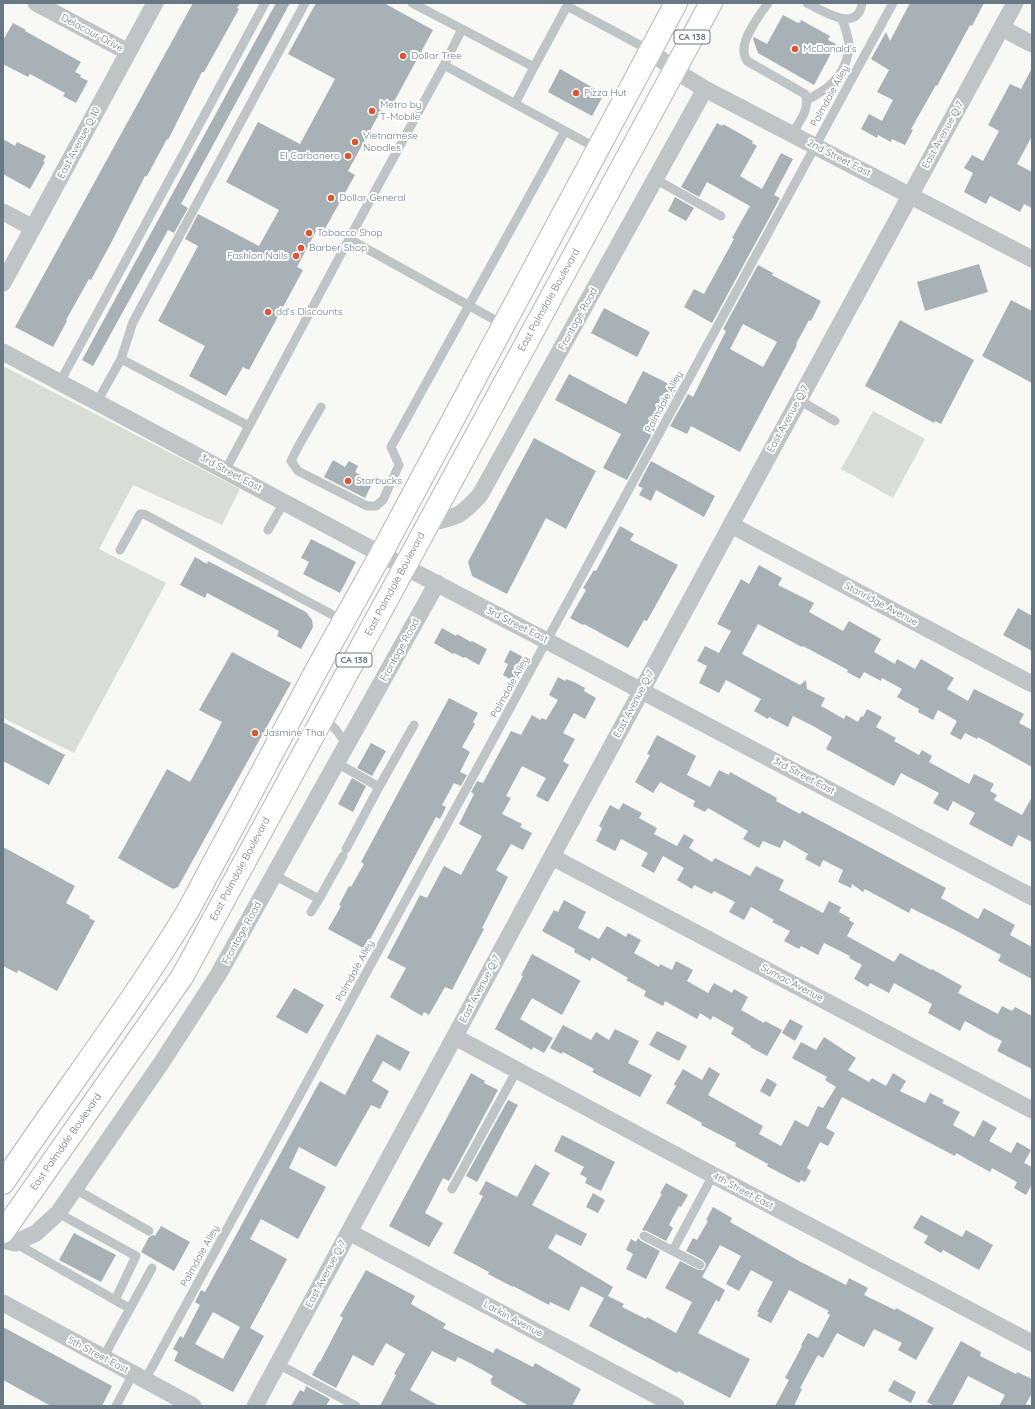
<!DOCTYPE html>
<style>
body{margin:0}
#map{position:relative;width:1035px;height:1409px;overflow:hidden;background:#f8f8f5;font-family:Quicksand,sans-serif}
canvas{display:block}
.frame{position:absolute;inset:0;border:4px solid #687985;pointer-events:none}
</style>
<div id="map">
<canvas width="1035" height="1409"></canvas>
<div class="frame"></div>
</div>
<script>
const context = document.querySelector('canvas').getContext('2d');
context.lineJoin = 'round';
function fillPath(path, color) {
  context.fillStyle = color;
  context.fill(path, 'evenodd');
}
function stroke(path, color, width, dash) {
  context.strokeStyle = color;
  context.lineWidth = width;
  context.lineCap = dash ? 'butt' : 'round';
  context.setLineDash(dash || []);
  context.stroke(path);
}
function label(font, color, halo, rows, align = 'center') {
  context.font = font + ' Quicksand,sans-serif';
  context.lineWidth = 4;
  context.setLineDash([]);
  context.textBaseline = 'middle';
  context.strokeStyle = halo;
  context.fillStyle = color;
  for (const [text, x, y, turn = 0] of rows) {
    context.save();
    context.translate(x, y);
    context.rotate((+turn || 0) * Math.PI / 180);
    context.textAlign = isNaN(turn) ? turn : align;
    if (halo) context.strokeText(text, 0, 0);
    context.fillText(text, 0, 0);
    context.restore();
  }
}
fillPath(new Path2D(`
 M3,366L240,489L222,525L133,485L99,549L166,583L74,753L3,718Z
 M873,411L925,439L893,498L841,469Z`), '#d8ddd5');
fillPath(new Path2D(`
 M193,3H240L237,8L239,9L204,72H202L168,140L167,139L147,176H145L111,243L91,280L89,279L66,320L67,321L53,347L15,327Z
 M276,3H290L181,204L188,208L174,233L168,230L93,366L82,360Z
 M316,3H384L433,30L390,109L384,105L348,171L355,175L322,234L316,231L297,267L303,270L249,370L243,367L226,396L189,376L205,346L158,321L198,246L185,239L198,214L259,246L279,210L226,182L258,122L300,144L335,79L288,54Z
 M910,3H984L972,26L970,25L937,86L936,85L911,129L913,130L905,145L892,139L891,142L878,135L877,138L861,129L869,114L882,121L893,100L877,92L889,70L871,59L886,32L890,41Z
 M783,15L798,23V22L800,23L801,20L830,36L828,40L836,44L814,85L758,53L753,39L754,37L767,44Z
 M13,23L26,30L25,31L81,62L75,72L81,75L80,77L88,81L76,103L63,96L65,93L30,74L28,77L3,64V40Z
 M1032,68V136L1017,164L1032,172V208L1024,204L1020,212L990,196L986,204L964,192L973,173L964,168L972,155L983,161L999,131L988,125L1010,84L1021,89Z
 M560,69L604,94L592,116L548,92Z
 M717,123L722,126L723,124L753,141L752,143L757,146L740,176L762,189L781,153L793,159L774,195L780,198L712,323L684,307L694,289L704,294L734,239L732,238L750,206L707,182L699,197L681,187Z
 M3,139L15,146L17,142L46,156L43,161L45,162L30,189L3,174Z
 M675,197L694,208L686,221L668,211Z
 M979,264L988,292L925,311L917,282Z
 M758,265L773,273L772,275L821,301L811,321L809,320L796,344L797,345L740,452L691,426L687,434L670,426L688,394L693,397L726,331L723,329ZM743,324L777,342L763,367L730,349Z
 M1011,300L1032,311V383L982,356Z
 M604,308L650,332L637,357L591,333Z
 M900,320L974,360L941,424L935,421L934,423L865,386Z
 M643,371L677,388L627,480L603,468L621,434L555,400L569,374L626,404Z
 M534,438L596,471L566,529L546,518L507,594L472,576L468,562Z
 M333,460L345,467L349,461L358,466L355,472L373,482L365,498L324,477Z
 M651,461L715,496L704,517L656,490L651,501L639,495L643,488L638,486Z
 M620,526L634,534L630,540L678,565L647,621L644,620L628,648L584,624L583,625L570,618L586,590L583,588L594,570L596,571Z
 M311,539L356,562L340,593L303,574L309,562L301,558Z
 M195,557L207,564L208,561L306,612L312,620L313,627L301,649L277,636L279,631L207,593L205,598L180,585Z
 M759,565L782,578L778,585L814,603L809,612L843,631L849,621L881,639L874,652L895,664L897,659L915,669L921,659L954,678L947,689L968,701L974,689L1024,714L1019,723L1032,730V767L978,737L977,739L965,733L961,740L950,734L957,721L938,710L933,720L918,712L919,709L897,697L902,689L882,678L881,681L864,672L860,679L847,672L848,670L803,646L802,647L758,624L742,654L800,685L806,680L807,689L825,698L821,706L844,719L846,715L858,722L861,716L863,717L867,709L882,717L876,727L896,738L894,741L919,755L922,750L932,756L929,762L969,784L974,774L994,784L990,791L997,795L994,800L1022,815L1032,797V842L1018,835L1012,847L969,824L975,813L953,801L948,811L933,803L939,793L901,773L894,786L826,749L832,737L815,727L793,716L788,727L769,717L768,719L754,711L761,699L726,680L719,693L699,683L707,666L697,661L705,646L719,653L731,631L717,624L741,579L749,584Z
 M1018,608L1032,616V651L1003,635Z
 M442,628L456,636L457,634L471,642L472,641L487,649L479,665L465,657L464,658L454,653L453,654L434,643Z
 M510,650L527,659L515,682L503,675L508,664L504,662Z
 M232,652L291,683L178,887L173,889L118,858L167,769L190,782L206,753L222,722L199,710Z
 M558,677L565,681L566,679L574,682L585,688L584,691L596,698L585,719L574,713L563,733L575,739L563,761L569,765L548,802L536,796L546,778L522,766L506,796L511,798L502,814L522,824L520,827L532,833L523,850L511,844L496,870L508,877L482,928L484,929L452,990L445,987L429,1015L424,1012L422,1016L390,997L406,968L387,958L420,895L427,898L444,866L461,875L482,836L459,824L474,794L471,792L477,781L483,783L511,731L521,735L532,715L540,720L542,718L546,720L558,700L549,695Z
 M449,698L478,713L473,722L475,724L462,747L470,752L460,772L467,775L461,786L454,783L442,805L446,807L440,819L436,817L365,949L328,929L341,906L339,905L349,886L351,887L364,864L361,862Z
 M3,722L65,755L49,785L3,761Z
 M657,735L696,756L687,775L710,787L719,770L729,775L730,772L777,798L776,801L800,814L802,811L946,888L941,898L978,919L984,908L1015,925L1010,935L1032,947V979L998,961L1001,955L955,930L911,908L909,913L865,889L863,892L852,884L851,888L838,882L843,870L823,860L820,867L805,859L808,854L784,840L780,848L763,841L759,848L743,839L748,831L708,808L705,812L693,806L695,801L660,782L653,793L635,782L650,755L647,754Z
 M371,743L386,751L372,776L357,768Z
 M352,778L366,786L353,812L338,804Z
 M623,803L642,813L639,818L657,828L654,834L677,846L684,834L694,840L689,848L712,862L715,858L750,876L756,866L784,880L779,890L823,913L829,901L841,907L839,912L850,918L849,920L854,923L847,936L894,962L900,953L931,970L932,969L962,986L958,993L998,1014L1002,1006L1012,1011L1015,1007L1032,1016V1069L997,1051L1002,1041L990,1035L965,1021L960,1031L928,1013L932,1004L894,983L889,993L870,983L868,987L854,979L862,965L849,958L850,956L824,943L818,955L801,946L799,949L784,941L790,931L772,922L774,920L751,907L744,920L729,912L735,902L714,891L712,894L694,885L692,889L677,880L684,868L663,856L654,873L641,866L648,853L621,839L615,851L596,841L602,828L599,826L610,805L619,810Z
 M3,847L75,886L66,903L90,916L89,918L95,921L57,991L18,970L17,973L3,966Z
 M564,900L586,912L578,928L599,939L607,926L626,937L628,933L641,940L634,953L659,967L660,964L672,970L676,961L693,970L687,981L708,993L714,983L732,993L734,989L748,997L741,1010L764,1023L765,1021L782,1030L767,1056L750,1047L751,1046L731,1034L734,1028L713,1016L711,1020L700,1013L697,1019L665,1001L663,1006L644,996L646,991L626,980L628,978L592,957L590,961L574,952L575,949L542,931L554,910L558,912Z
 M532,954L581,981L579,983L562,1015L532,998L520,1019L553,1038L544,1053L533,1047L532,1050L495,1029L523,976L521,975Z
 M294,988L324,1005L307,1034L276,1017Z
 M790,1019L803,1026L795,1041L782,1033Z
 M563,1025L591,1040L596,1032L609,1040L615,1029L639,1041L628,1063L652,1075L640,1097L592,1072L594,1069L563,1052L562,1054L550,1048Z
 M657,1031L687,1046L679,1061L649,1045Z
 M377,1034L410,1052L400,1071L383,1061L372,1081L389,1091L380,1109L371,1105L336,1167L299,1147L289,1168L326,1187L298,1239L261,1219L250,1239L287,1259L250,1328L264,1336L233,1392L174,1361L178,1352L173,1349L180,1336L183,1338L200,1305L195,1302L201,1290L205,1292L320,1081L345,1095ZM213,1312L240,1327L223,1359L195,1344Z
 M824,1037L856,1058L848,1070L869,1082L872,1078L886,1086L893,1073L906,1081L900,1091L925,1103L930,1093L944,1100L942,1103L960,1112L953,1125L974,1137L983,1120L997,1128L989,1141L1011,1153L1017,1142L1031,1150L1024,1163L1032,1167V1184L1026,1195L1014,1188L1017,1182L992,1168L990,1172L956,1153L955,1156L842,1097L826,1128L835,1133L828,1146L820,1142L807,1168L811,1171L805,1182L801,1180L799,1183L767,1166L768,1164L735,1146L736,1143L701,1125L702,1123L666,1103L676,1086L674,1084L683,1069L702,1080L709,1067L720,1074L708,1095L763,1126L759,1134L781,1146L795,1120L808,1127L818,1106L823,1108L836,1087L825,1080L827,1077L792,1058L801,1042L816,1050Z
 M471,1073L485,1081L484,1083L498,1090L449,1181L443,1178L425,1213L443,1223L429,1247L389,1226Z
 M767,1078L777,1084L770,1097L760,1091Z
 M508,1100L518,1105L477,1182L466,1176Z
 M562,1135L615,1162L601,1191L585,1183L587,1178L580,1174L584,1167L554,1151Z
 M535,1164L550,1173L532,1205L587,1234L581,1246L556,1234L548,1248L613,1287L608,1296L624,1304L622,1307L646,1319L647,1317L676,1333L692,1302L665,1288L680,1261L698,1270H703L705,1268L706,1264L703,1260L686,1251L693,1238L697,1240L708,1221L706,1220L713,1207L732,1218L730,1222L801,1262L846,1285L849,1278L868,1288L864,1295L895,1310L896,1308L934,1328L916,1360L898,1350L902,1343L874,1329L864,1347L837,1333L823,1358L818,1355L800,1388L802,1389L794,1406H775L789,1380L785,1378L802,1346L801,1345L808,1333L818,1338L830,1315L827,1313L829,1311L789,1290L771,1323L757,1316L759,1312H757L773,1282L751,1270L739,1291L726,1284L741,1256L720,1245L702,1277L725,1290L719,1302L716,1300L698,1333L750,1359L730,1398L678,1371L677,1373L589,1326L604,1298L581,1286L569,1311L550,1302L549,1305L513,1286V1287L488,1274L489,1272L453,1253L483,1196L479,1194L486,1181L517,1197Z
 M666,1183L688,1195L681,1207L679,1206L669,1225L673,1228L666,1241L647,1231L642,1230L662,1194L660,1193Z
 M593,1193L605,1200L598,1213L586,1207Z
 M921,1215L962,1237L966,1230L993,1245L979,1270L943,1250L941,1253L924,1243L928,1236L913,1228Z
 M161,1226L190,1242L174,1271L141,1252L149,1237L153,1235L155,1236Z
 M74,1233L116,1255L101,1282L59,1260Z
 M638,1238L641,1241L660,1251L646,1279L626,1269L633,1254L626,1250L631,1239L636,1242Z
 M366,1270L415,1296L411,1304L446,1324L443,1328L493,1353L496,1348L533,1367L535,1363L581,1389L572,1406H529L491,1384L492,1382L490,1381L493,1376L472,1364L458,1357L455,1362L432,1351L410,1390L439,1406H380L396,1375L394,1374L405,1354L386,1343L373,1366L353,1355L336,1388L312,1375L319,1362H320L343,1318L340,1316Z
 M3,1327L112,1386L102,1406H51L3,1380Z
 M961,1341L981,1352L980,1356L1016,1374L1017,1372L1032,1379V1393L1025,1406H999L1005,1395L968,1376L952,1406H935L927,1402Z
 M894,1380L916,1392L911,1403L888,1391Z
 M306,1386L330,1399L326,1406H291L300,1390L304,1392Z`), '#a8b1b6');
const highway = new Path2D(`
 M3,1183C64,1092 131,1005 188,911L317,669L381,554L676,3
 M3,1232L182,977L711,3`);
stroke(highway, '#b3b7ba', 24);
stroke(new Path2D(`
 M412,3L462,29
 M768,3C760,14 742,38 744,52C744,55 746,59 747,61L805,94C811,108 799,122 792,134
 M807,3C823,11 858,34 862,3
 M444,65L462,29L534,67L567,6L651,51
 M807,100C824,91 838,82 845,64C847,59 849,52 849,46C849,37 845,27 842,19
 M515,104L534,67
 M655,179L721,216
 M349,239L444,65L598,149
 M121,359L133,322L305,3
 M60,382L265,3
 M799,400L835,421
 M97,402L121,359L249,426
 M321,407L299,445L291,461L298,471L367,506H376L383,500L399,465L391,447L565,131
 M225,471L349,239L504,325
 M268,530L284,502
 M120,550L140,514H144L344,621
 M324,717L337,731L347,745
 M337,763L379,787L346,849
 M379,787L414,725
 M274,875L319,899L343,856
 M311,912L319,899
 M75,1189L149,1231
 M452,1189L517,1070
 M58,1213L136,1256L115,1300
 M644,1236L700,1265
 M15,1243L129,1308
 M673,1250L713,1175
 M103,1358L152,1268
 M278,1364L356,1406
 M145,1380L893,3
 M116,1406L133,1374`), '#bfc4c7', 9);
stroke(new Path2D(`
 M36,3L128,52
 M1002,28L1032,44
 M651,51L674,70L705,89L1032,259
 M3,212L33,228
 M3,283L155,3
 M3,352L405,567L547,641L1032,897
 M428,523C457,517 460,517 480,495L705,89
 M731,525L1032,684
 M552,857L1032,1110
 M455,1037L713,1175L1032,1343
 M349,1232L676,1406
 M3,1240L15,1243L36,1233L58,1213L162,1062L218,975L437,583
 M3,1303L193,1406
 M255,1406L731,525L1015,3`), '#bfc4c7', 17);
stroke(highway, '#fff', 22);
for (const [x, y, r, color] of [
 [795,49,4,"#db5633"],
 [403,56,4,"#db5633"],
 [576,93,4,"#db5633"],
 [372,111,4,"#db5633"],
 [355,142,4,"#db5633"],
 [348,156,4,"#db5633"],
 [331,198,4,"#db5633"],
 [309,233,4,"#db5633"],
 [301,248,4,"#db5633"],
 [296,256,4,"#db5633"],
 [268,312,4,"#db5633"],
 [348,481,4,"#db5633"],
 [255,733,4,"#db5633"]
]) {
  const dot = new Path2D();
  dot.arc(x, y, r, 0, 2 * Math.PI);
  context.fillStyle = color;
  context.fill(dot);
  stroke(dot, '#fff', 1.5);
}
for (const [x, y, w] of [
 [692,37,36],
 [354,660,36]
]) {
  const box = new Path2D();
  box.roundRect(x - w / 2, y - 7, w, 14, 3);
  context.fillStyle = '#fff';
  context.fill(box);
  stroke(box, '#687985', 1);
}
label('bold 9px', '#687985', null, [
 ["CA 138",692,37],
 ["CA 138",354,660]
]);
label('10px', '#687985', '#fff', [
 ["Delacour Drive",92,33,28],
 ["Palmdale Alley",830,96,-61],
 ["East Avenue Q 7",943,135,-61],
 ["East Avenue Q 10",79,143,-62],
 ["2nd Street East",839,158,27],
 ["East Palmdale Boulevard",549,300,-61],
 ["Frontage Road",578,319,-61],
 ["Palmdale Alley",664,402,-62],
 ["East Avenue Q 7",788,419,-61],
 ["3rd Street East",231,473,28],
 ["East Palmdale Boulevard",395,584,-62],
 ["Stanridge Avenue",881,604,28],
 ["3rd Street East",517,625,27],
 ["Frontage Road",400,650,-61],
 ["Palmdale Alley",510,687,-61],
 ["East Avenue Q 7",634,704,-62],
 ["3rd Street East",804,776,28],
 ["East Palmdale Boulevard",240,869,-62],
 ["Frontage Road",242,933,-61],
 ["Palmdale Alley",355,971,-61],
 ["Sumac Avenue",792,983,28],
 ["East Avenue Q 7",480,989,-62],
 ["East Palmdale Boulevard",66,1142,-55],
 ["4th Street East",743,1191,28],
 ["Palmdale Alley",200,1256,-61],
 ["East Avenue Q 7",326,1274,-62],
 ["Larkin Avenue",513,1319,28],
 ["5th Street East",98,1355,28]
]);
label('10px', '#687985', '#fff', [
 ["McDonald's",803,49],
 ["Dollar Tree",411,56],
 ["Pizza Hut",584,93],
 ["Metro by",380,105],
 ["T-Mobile",380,117],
 ["Vietnamese",363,136],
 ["Noodles",363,148],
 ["El Carbonero",340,156,"right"],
 ["Dollar General",339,198],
 ["Tobacco Shop",317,233],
 ["Barber Shop",309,248],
 ["Fashion Nails",288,256,"right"],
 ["dd's Discounts",276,312],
 ["Starbucks",356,481],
 ["Jasmine Thai",263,733]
], 'left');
</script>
